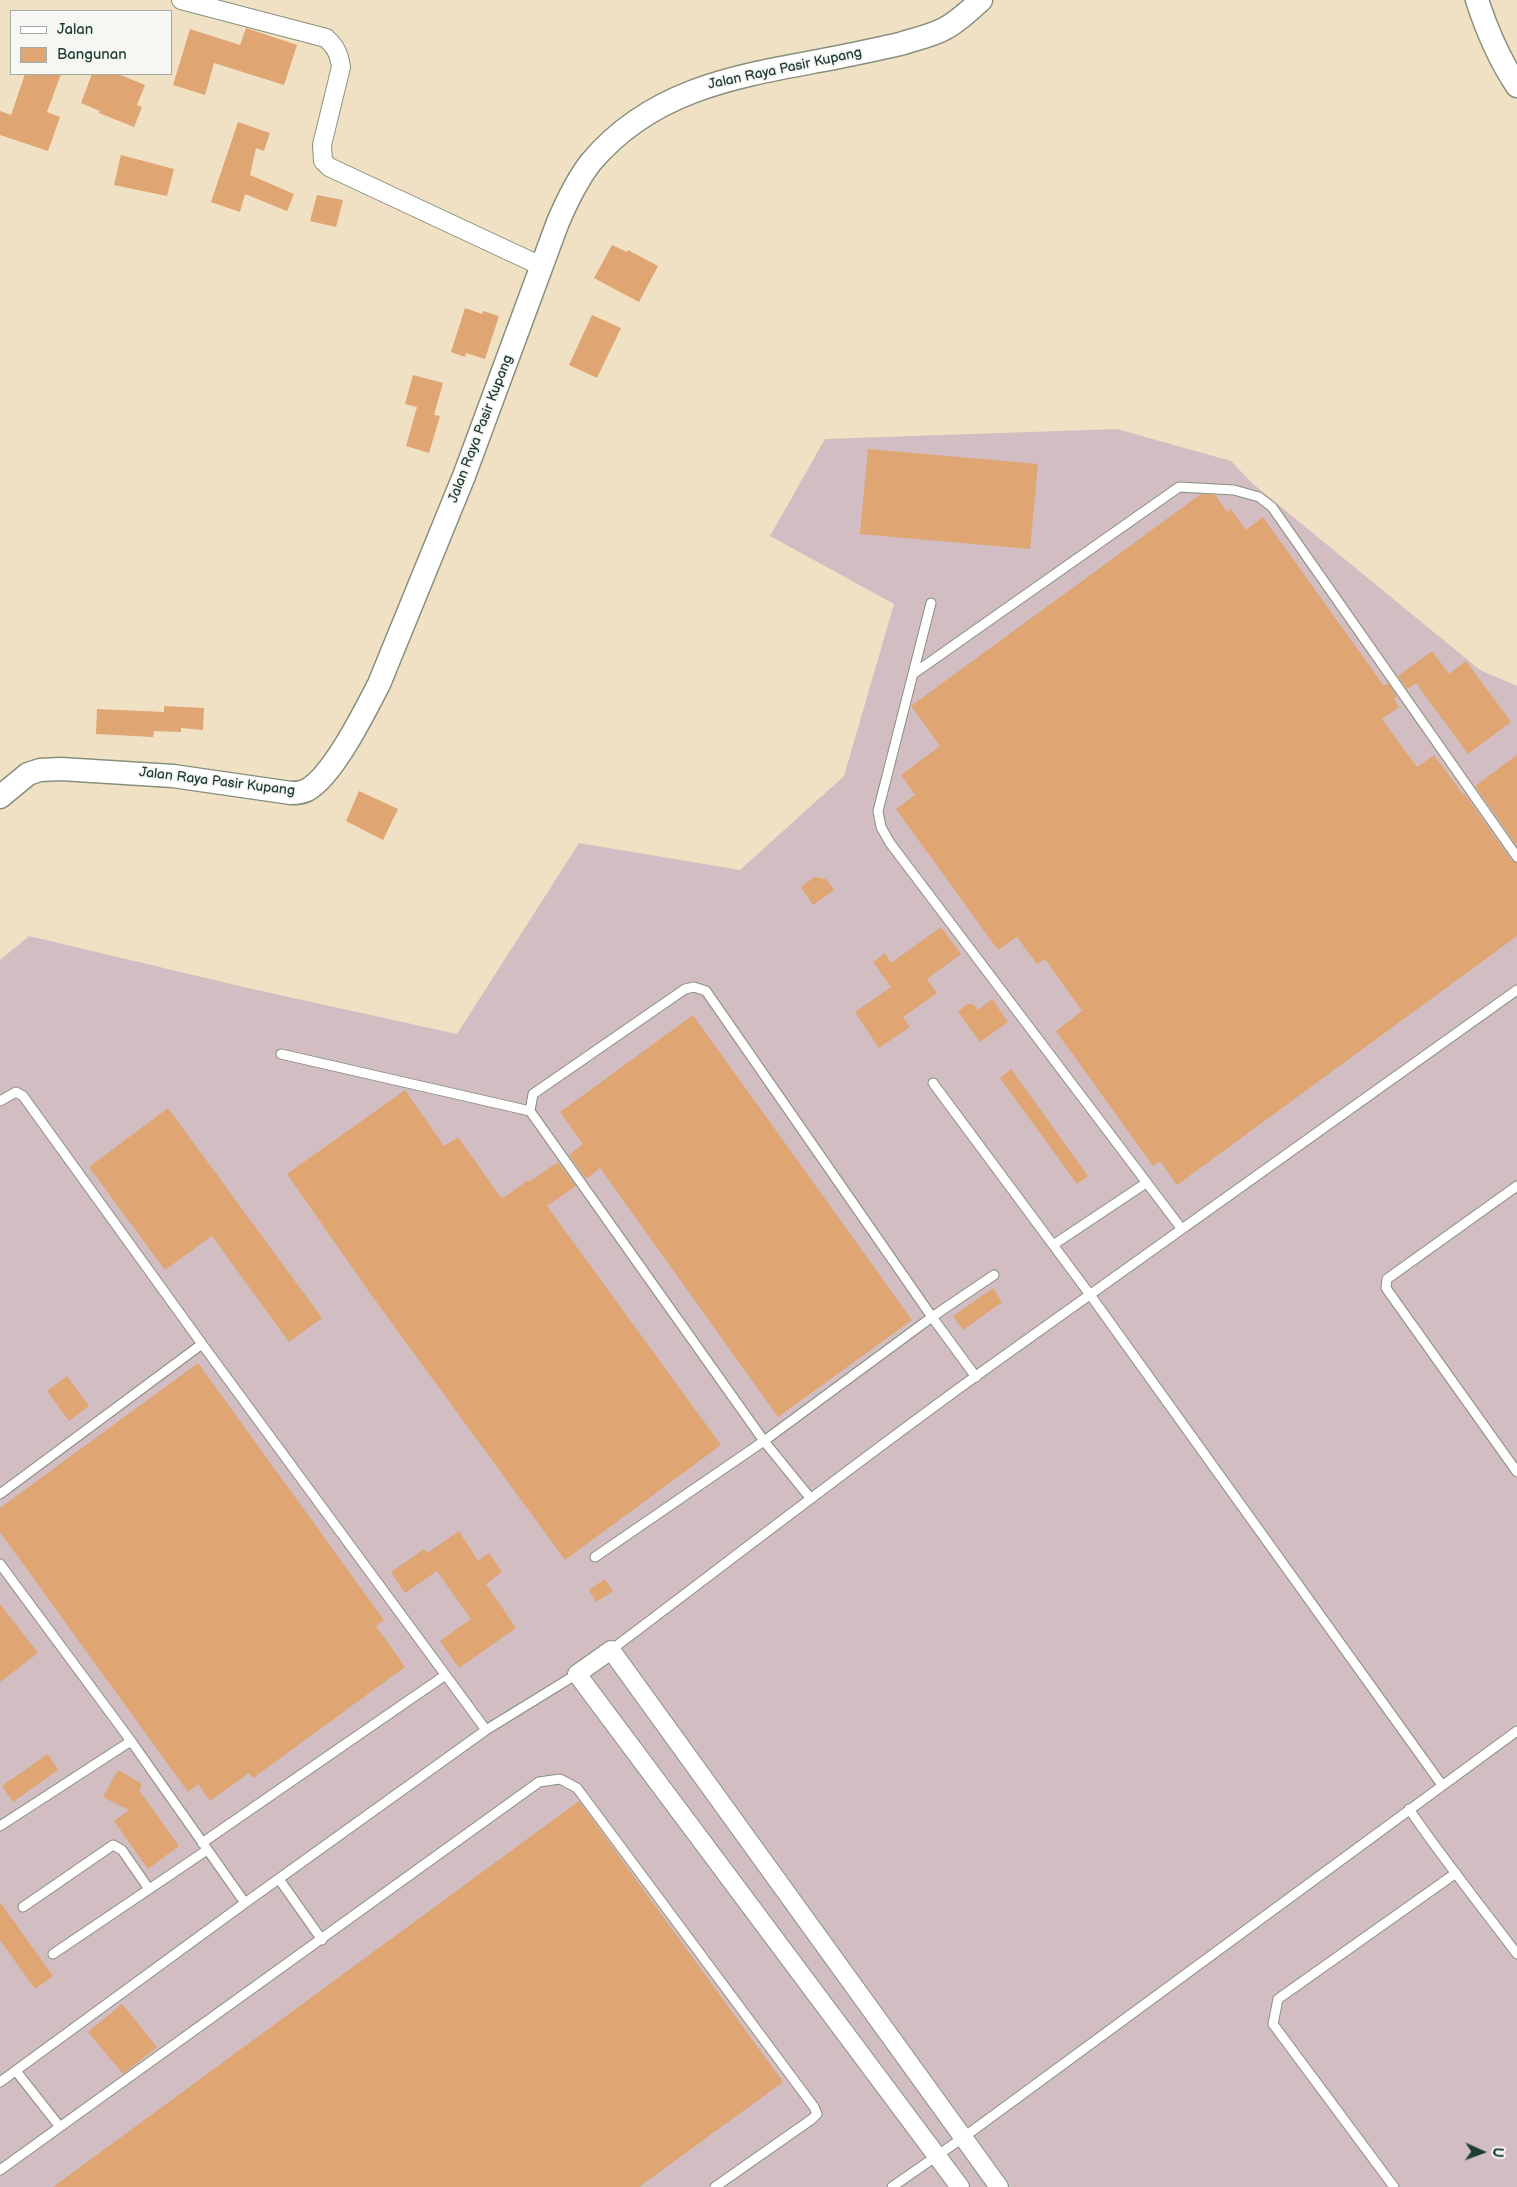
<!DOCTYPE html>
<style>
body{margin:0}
#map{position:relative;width:1517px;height:2187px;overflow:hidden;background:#f0e1c4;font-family:"Balsamiq Sans",sans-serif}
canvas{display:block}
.legend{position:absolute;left:10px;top:10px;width:162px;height:65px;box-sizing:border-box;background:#f6f6f2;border:1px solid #a0aca6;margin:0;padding:6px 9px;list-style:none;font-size:15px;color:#1f3d34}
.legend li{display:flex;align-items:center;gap:10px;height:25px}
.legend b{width:25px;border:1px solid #a0aca6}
.north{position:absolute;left:1457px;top:2127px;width:50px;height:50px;-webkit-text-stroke:4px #f6f6f2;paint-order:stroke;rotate:92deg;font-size:14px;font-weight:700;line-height:20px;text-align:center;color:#1f3d34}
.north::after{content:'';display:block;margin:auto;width:18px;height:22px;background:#1f3d34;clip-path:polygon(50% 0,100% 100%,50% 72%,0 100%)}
</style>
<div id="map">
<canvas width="1517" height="2187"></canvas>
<ul class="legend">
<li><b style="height:6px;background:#fff"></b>Jalan</li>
<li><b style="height:14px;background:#dfa572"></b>Bangunan</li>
</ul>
<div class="north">U</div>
</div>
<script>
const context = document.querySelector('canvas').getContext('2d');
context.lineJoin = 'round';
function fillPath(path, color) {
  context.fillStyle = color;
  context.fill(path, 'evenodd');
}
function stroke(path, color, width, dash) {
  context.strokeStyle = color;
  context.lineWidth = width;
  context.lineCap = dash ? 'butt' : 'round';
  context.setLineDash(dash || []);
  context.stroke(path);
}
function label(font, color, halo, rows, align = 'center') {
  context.font = font + ' "Balsamiq Sans",sans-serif';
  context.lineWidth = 4;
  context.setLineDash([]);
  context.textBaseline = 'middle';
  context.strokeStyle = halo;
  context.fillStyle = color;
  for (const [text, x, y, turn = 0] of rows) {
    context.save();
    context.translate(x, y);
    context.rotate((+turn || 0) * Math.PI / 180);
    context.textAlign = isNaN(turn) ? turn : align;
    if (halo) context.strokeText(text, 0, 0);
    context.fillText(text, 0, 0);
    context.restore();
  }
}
fillPath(new Path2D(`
 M1117,429L1231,461L1253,484L1480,670L1517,686V2187H0V960L29,936L248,988L457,1034L579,843L740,870L844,776L894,604L770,536L825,439Z`), '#d2bec2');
fillPath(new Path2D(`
 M246,28L297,45L284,85L214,63L205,95L173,85L190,29L240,45Z
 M25,74H61L47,112L60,117L48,151L0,135V111L11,115Z
 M92,74H118L145,85L137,105L142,107L134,127L99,113L100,111L81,103Z
 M238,122L270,133L264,151L256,148L250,175L294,194L287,211L245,194L240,212L211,202Z
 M121,155L174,169L167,196L114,185Z
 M317,195L343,200L336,227L310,221Z
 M612,245L627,252L628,250L658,266L639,302L594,278Z
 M465,308L482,314L483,311L499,316L485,359L466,353L465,357L451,352Z
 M592,315L621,328L597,378L569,365Z
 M413,375L443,383L434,415L440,416L429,453L406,446L417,407L405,404Z
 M868,449L1038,464L1030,549L860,534Z
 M1201,494L1215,495L1227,512L1231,509L1246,530L1263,517L1384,686L1388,683L1397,697L1394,699L1399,707L1382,719L1417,767L1434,755L1463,794L1464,793L1512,861L1517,863V936L1177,1185L1160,1161L1153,1166L1056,1031L1082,1011L1045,959L1037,964L1017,937L998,950L896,809L915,795L901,775L940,746L911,706Z
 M1432,651L1449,674L1466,661L1511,722L1468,754L1416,683L1407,689L1398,676Z
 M164,706L204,708L203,730L181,728V732L154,731L153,737L96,734L97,709L164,712Z
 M1517,755V846L1475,786Z
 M359,791L398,809L383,840L346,821Z
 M814,877L826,879L834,890L813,905L801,887Z
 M941,927L961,954L927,979L937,993L903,1017L910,1027L879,1048L855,1012L891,987L873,962L885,953L891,963Z
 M992,999L1008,1022L980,1042L958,1012L967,1004H973L978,1010Z
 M693,1015L912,1320L778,1417L600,1168L586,1179L569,1155L583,1144L560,1112Z
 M1011,1069L1088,1176L1077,1184L1000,1078Z
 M405,1090L444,1146L458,1137L502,1199L528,1180L529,1182L558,1162L576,1186L547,1206L721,1445L565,1560L372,1296L287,1174Z
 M168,1108L322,1318L289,1342L212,1236L165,1270L89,1167Z
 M993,1288L1002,1302L963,1330L953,1316Z
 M198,1363L384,1620L376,1626L405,1667L253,1778L249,1773L210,1801L198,1784L188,1792L0,1532V1508Z
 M67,1376L89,1406L69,1421L47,1391Z
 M459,1531L478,1561L489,1553L502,1572L486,1584L516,1628L459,1668L440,1641L471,1619L437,1571L405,1593L391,1572L424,1549L427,1553Z
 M605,1579L613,1591L596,1602L589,1590Z
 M0,1604L38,1653L0,1682Z
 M48,1754L58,1770L13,1802L2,1786Z
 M118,1770L142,1784L139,1790L179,1846L148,1869L114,1821L129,1810L103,1797Z
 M579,1801L783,2082L639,2187H53Z
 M0,1902L53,1976L35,1989L0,1940Z
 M122,2004L157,2047L123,2074L88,2032Z`), '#dfa572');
const service = new Path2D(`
 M931,603L878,811L881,827L890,843L1181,1228
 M913,674L1179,487L1234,490L1259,497L1272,507L1517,857
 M281,1054L530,1111L764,1441L811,1499
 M933,1083L1091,1296L1442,1785
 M0,1101L16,1092L23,1096L202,1344L486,1730
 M530,1111L533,1094L685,989L694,987L706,991L932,1317L976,1377
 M1517,1186L1387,1279L1386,1288L1517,1472
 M1053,1245L1146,1183
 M0,1494L202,1344
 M595,1557L764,1441L932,1317L994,1275
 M0,1564L131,1741L245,1903
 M611,1650C733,1558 853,1465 976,1376C1156,1247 1336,1118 1517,990
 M1409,1809C1443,1859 1481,1906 1517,1954
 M0,1826L131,1741
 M202,1843L444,1676
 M279,1879L322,1940
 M23,1907L113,1845L122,1850L149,1889
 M53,1954L207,1850
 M16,2071L60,2127
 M0,2082L245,1903L486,1730L577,1674
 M0,2170L539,1782L560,1779L577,1788L814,2107L817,2114L812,2119L715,2187
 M892,2187L964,2137L1517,1731
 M1394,2187L1273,2024L1278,1999L1456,1873`);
const minor = new Path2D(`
 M181,0L326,38C336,47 339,54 341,67L322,145L323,161L329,167L541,266
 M960,2187L577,1674L611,1650L999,2187`);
const tertiary = new Path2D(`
 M1477,0C1487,31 1499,59 1517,86
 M0,797L28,774L40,770L61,769L173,776L291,793C297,793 301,793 307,790C333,776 365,711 379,684L464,476L558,222C567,201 577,180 591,162C651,91 732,77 818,61C846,56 873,50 900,44C915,39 931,36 944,29C958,22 970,10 981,0`);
stroke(service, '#888f7c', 11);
stroke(minor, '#888f7c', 20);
stroke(tertiary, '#888f7c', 25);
stroke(service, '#fff', 9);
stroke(minor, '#fff', 18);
stroke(tertiary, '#fff', 22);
label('14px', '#1f3d34', '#f6f6f2', [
 ["Jalan Raya Pasir Kupang",785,69,-12],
 ["Jalan Raya Pasir Kupang",481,429,-69],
 ["Jalan Raya Pasir Kupang",217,782,7]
]);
</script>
